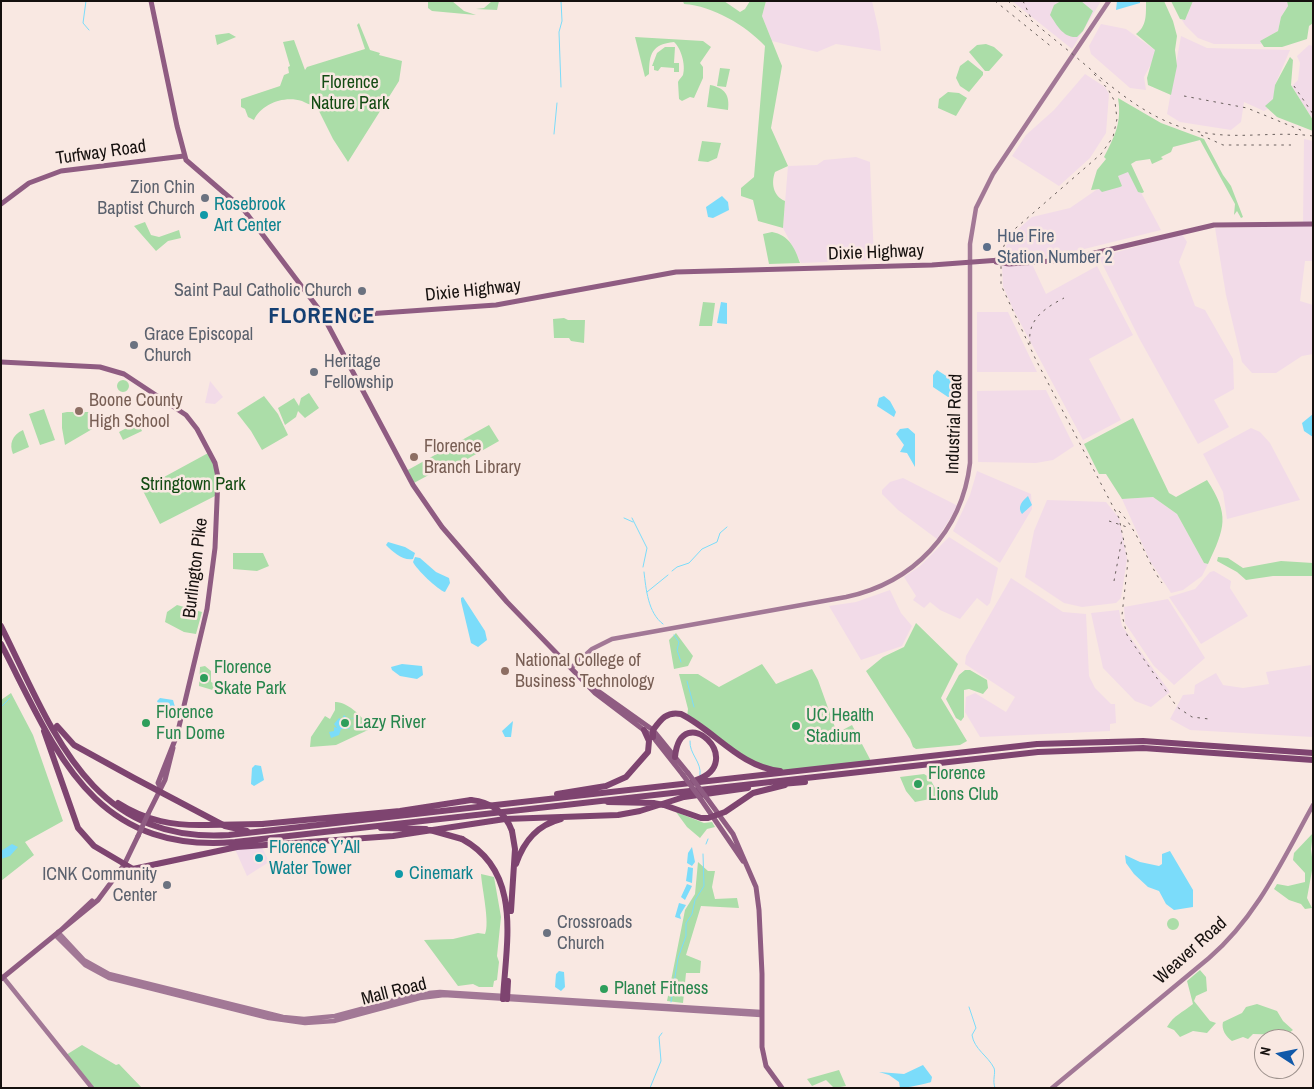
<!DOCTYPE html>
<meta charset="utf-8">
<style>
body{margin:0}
#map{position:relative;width:1314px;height:1089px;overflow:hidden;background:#f9e8e2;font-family:"Archivo Narrow",sans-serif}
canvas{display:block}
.frame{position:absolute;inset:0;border:2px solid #15100e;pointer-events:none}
.north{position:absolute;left:1254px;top:1029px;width:50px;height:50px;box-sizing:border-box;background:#f9e8e2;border:1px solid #9e928d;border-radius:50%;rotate:281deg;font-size:14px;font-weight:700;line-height:20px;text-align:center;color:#15100e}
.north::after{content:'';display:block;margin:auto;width:18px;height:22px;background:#1159a9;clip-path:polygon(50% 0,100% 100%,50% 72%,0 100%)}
</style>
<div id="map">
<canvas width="1314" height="1089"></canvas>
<div class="frame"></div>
<div class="north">N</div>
</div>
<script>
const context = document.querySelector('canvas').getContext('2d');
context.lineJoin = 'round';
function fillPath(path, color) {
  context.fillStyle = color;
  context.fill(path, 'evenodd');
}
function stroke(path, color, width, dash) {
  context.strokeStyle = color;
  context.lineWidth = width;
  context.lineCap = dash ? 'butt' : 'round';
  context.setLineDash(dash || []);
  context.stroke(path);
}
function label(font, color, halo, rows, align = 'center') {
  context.font = font + ' "Archivo Narrow",sans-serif';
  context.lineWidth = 5;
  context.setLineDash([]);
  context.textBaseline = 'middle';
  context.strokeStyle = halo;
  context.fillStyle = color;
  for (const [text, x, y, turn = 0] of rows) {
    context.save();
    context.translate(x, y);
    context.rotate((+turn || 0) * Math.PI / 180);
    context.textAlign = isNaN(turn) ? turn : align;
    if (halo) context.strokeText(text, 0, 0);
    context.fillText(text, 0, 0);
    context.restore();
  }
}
fillPath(new Path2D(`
 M766,1H872L879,32L881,51L836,44L817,52L772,41L762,16Z
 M1012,1H1101L1072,49Z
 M1193,1H1287L1288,6L1281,17L1278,31L1260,41L1262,44H1214L1198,38L1185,25L1182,20L1187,16Z
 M1101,24L1126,29L1155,50L1156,55L1144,77L1146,90L1130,88L1091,54L1089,46Z
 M1181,36L1207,48L1290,50L1275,85L1274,105L1264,111L1244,102L1241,122L1231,130L1180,122L1167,114Z
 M1309,45L1313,46V120L1292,86L1298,80L1300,63L1297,56Z
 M1085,74L1105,87L1109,94L1106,133L1090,158L1059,186L1012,156L1026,135L1054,110Z
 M1304,139L1313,141V261H1305L1300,301L1313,305V354L1302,356L1276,373H1252L1242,362L1226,295L1215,228L1303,226Z
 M856,157L870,162L874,260L801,263L783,228L788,166L817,165L824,160Z
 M1128,168L1161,230L1052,257H1010L1006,248L1008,238L1032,217L1070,208Z
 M1182,234L1187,242L1179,262L1195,306L1205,310L1233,359L1234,389L1214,400L1229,427L1198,444L1139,338L1099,257Z
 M1032,264L1046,294L1097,266L1133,335L1089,359L1121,420L1083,440L1014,311L1003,286L1002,266Z
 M977,312H1008L1037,372H977Z
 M210,381L223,397L215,404L205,403Z
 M1046,390L1074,446L1053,460L1036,463L978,462L977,391Z
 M1251,428L1260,432L1270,443L1300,500L1227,519L1223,492L1203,454Z
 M977,471L1031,494L1032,509L1000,563L953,531L970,495Z
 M903,478L958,506L937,539L898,510L882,494V490L890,482Z
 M1153,497L1177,514L1204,563L1208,564L1202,576L1183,590L1171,593L1150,561L1122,499Z
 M1047,500L1106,502L1119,518L1127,559L1121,598L1116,603L1082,607L1064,603L1025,577L1034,531Z
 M949,537L998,568L990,603L987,606L977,598L960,619L940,610L930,602L924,608L913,600L916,596L904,577L920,566Z
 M1214,571L1231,581L1230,588L1248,616L1201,644L1169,597L1195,589L1210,572Z
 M1011,578L1063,612L1086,614L1089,676L1095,688L1111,704H1115L1116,723L1110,724V731L980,737L965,712L966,697L975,693L1006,712L1015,697L965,664L966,656Z
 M890,590L901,613L912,626L902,646L861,660L829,606L856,602Z
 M1168,599L1205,658L1174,685L1154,666L1125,623L1124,607Z
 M1119,610L1122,626L1170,692L1151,707L1135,701L1103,668L1091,613Z
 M1311,665L1313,737L1190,730L1170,719L1183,695L1194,694L1195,685L1216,673L1223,685L1243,688L1269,684L1266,672Z
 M261,845L269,862L247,876L234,847Z`), '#f2dbe8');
fillPath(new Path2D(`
 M428,1H452L464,11L476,15L432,11L428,8Z
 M492,1H499L497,10L476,9L484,8Z
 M683,1H724L740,12L745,9L750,1H766L762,16L782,66L771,128L788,166L775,172C771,183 773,196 785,201L783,228L758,221L753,200L741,196V188L754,177L765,46C745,25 713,6 684,4Z
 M1061,1H1081L1093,11L1083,31L1077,37C1063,38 1057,25 1050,15L1054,5Z
 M1146,1H1164L1173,21L1177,36L1175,50L1177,66L1171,95L1148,85L1147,78L1155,50L1136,34C1147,26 1146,15 1146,1Z
 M1171,1H1193L1185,20L1180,19Z
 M1287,1H1313V23L1309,26L1307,39L1282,47H1264L1260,41L1278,31L1281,17L1288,6Z
 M359,23L370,50L380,53L379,55L402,61L399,81L348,162L333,139L316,105C310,106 307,103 302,101C284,95 261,104 254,120L248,117L245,109L241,107V99L280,86L284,75L289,73L288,67L290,66L283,42L294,40L305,70L307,67L365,49L357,25Z
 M229,33L236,37L217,45L215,35Z
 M635,37L703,41L711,47L700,63L703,67V78L694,98L690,97L682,101L679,99L678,82C679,79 682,77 683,75C686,65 681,48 674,42C652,44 649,54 649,74L645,77Z
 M986,44L994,47L1003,55L989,71H985L969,52L977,45Z
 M665,47H675L674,63H679V72H674V68L661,67L658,71L654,70V66H652L657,53Z
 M1290,57L1293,60L1291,85L1313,120V131L1277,117L1265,106L1273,99L1275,85Z
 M968,60L983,72V75L969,92L960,86L956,78L960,66Z
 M720,68L730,69L726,87L717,86Z
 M710,85C725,88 730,95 728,110L707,107Z
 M948,92L959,93L967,98L956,116L938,108L939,99Z
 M1118,98L1161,123L1204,139L1223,175L1231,186L1243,217L1241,218L1237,211L1234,215L1235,204L1200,140L1173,147L1171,152L1161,157L1163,159L1152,164L1150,159L1136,161L1131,164L1144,192L1142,193L1138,192L1128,172L1118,176L1122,186L1120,187L1102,192L1099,189L1091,190L1097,170L1106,159L1104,157C1115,136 1122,122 1118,98Z
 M702,141L721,143L717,158L708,162L698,161Z
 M145,222L151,235L159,237L179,230L181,238L168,241L156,251L134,226Z
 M772,232C789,235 795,248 800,263L769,264L763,234Z
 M703,302L715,303L712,326H699Z
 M564,318L568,320H585L584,343L571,341L569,338H554L553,319Z
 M117 386a6 6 0 1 1 12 0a6 6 0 1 1-12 0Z
 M309,393L319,408L305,418L298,411L296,417L285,425L278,408L294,398L299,406L301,398Z
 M264,396L278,414L288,435L262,450L251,431L237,413Z
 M44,409L55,440L40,445L29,414Z
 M67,412H94V428L65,445L62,428V413Z
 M1133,418L1169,493L1176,497L1207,480C1230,515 1225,528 1208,564L1204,563L1177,514L1153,497L1122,499L1106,474H1099L1084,444Z
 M138,422L142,431L123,440L119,432Z
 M489,425L499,441L441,474L438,470L412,484L406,471Z
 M23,430L29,447L13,454C9,444 12,435 23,430Z
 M210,452L215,463L217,495L160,524L142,489Z
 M233,553H263L269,566L257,571L233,569Z
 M1218,557L1228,558L1243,568L1281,561L1313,563V576H1273L1246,580L1237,572L1217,561Z
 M177,605L202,612L196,634L184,632L165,622L167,612Z
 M916,623L958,664L941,698L967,741L960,745L916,749L913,747L910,739L866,671L883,657L904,647Z
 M676,633L693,656L688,666L674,669L669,640Z
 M762,664L776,684L812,669L818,680L837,733L852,725L872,763L793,772L758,766L687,717L688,709L679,674H698L719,687Z
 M205,666L211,671V682L217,685L216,691L199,686L200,667Z
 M965,670H970L987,680L988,688L983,694L969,689L964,690V717L961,721L956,718L946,699L959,675Z
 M11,693L33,735L63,821L25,842L34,855L1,881V700Z
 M335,702C346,701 367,718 368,730L336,745L310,747L311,737L325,716L330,719L335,710Z
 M924,774L929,777L940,797L915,802L906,791L900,777Z
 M676,812L704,823L712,822L715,827L707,829L700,838L687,827Z
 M1313,833L1311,849L1313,865L1307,898L1312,908L1305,909L1301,904L1289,900L1274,889L1277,884L1288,886L1305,882V873L1293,860L1294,853Z
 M698,862L708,871H715L712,887L715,899L737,898L739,908L701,906L686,955L701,961L700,973H686L683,1003L667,1001L685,910L695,894Z
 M481,874L494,877L501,917L497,956L499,962L497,980L494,981L493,987H479L473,984L458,986L424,940L453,939L478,933L485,934C490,923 482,889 481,874Z
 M1167 924a6 6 0 1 1 12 0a6 6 0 1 1-12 0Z
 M1200,970L1206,977L1207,991L1196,996L1194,1001L1210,1021L1216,1023L1207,1033L1193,1031L1180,1037L1174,1030L1167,1027C1174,1015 1182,1013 1193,1004L1187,981Z
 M1257,1004L1277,1011L1283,1021L1293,1030L1286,1035L1253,1034L1248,1039L1243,1037L1232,1041C1226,1037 1221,1029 1223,1022L1242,1013L1246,1007Z
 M82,1045L116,1065L119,1064L142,1088H92L66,1055Z
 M839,1070L846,1086L834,1088L826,1080L812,1086L807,1079Z`), '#abdda8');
fillPath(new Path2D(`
 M1117,1H1140V3L1116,10Z
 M722,196L728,202L729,210L713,218L708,217L706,207Z
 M721,302L727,303V324L717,323Z
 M937,370L951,379L957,392L955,395L948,397L933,387V375Z
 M884,396L890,401L896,412L894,417L877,406L879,398Z
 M1313,414V437L1304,431L1302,423Z
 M908,428L915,434V467L907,453L900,452L904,445L896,434L900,429Z
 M1028,496L1032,505L1022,514C1017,507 1022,501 1028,496Z
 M388,542L405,547L415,553L413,559C403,561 393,552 386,545Z
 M415,557L420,558L436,572L449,578L450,583L445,592C438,590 416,569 413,562Z
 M463,597L485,631L487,640L478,647L471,643L461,601V598Z
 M402,664L422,666L423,675L417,679L400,676L392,670L391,667Z
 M160,698L173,700L175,707L171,710H161L157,701Z
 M344,715L347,718H358L360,724L352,726L349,729H341L339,735L331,738L329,732L334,731V727L337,728L334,724L339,718L342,720L339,726H345L346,724L342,723L346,722V719L343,717ZM349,718L358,719L359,723L347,729V720Z
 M513,721L511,737H505L502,731Z
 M255,765L261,766L264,780L254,786L251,784L252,768Z
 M12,844L18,847L10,856L1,859V851Z
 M692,847L695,862L692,866L687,863L688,853Z
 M1170,851L1193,890V907L1174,910L1166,904L1159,891L1148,887L1134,874L1126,863L1125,855L1140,862L1159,866L1162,864V854Z
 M688,867L693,868L692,883L686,881Z
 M687,884L692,886L685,900L681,897Z
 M679,903L686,905L680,915L681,919L675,917Z
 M559,971L564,972L565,987L561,991L555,987L556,974Z
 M923,1065L932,1077L931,1082C926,1084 905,1088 900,1088L899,1082L889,1075L879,1072L904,1074Z`), '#7bdcfa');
stroke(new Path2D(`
 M86,1L83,23L89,30
 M561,87L559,32L562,21L561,1
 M554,134L557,103
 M624,518L633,522
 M632,518L647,548L643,567
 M672,571L677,567L689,563L702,549L717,542L720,533L727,527
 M644,572C646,589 648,613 663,624
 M647,592L668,575
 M674,635L679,642L677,650L681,662
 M687,681L694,707
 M1,707L10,698
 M690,741C689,754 702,762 700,775
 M706,844L708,839
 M671,1002L678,958L686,936V923L692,914L695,900L704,886L703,854
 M969,1007L976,1028L972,1035C974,1049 988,1056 994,1068C996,1073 992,1080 995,1088
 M650,1088L661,1061L659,1037L662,1033`), '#7bdcfa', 1);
stroke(new Path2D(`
 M571,668L592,649L612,639L846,597C913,583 962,532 970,463V244L976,208L993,174L1109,1
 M58,932L84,960L109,974L283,1017L304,1019L335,1016L417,994L440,992L761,1012
 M55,935L85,965L109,978L269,1018L305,1023L334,1021L420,998L444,995L761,1015
 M3,977L92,1088
 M1052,1088L1209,958C1257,917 1283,859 1313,805`), '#a27896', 4.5);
stroke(new Path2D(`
 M151,1L177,126L186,160L244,210L321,312L413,485L442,527L507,602L595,693L653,737L683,775
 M1,204L29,183L61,171L184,156
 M996,262L1009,264L1065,260L1214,225L1313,224
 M324,317L496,305L676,272L932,265L1000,260L1014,262
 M1,362L100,367L124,374L186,415L197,429L215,463L218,477L215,548L207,609L177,735L158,783L160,787
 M591,686L653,730L688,773
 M706,797L733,834L756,887L759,910L762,974V1047L766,1066L782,1088
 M700,798L743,861
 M148,814L165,780L173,748
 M60,931L92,901
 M1,979L98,900L124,865L138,836`), '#8f5c82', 5);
stroke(new Path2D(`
 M1,626C53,730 89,844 229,835L1037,744L1143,741L1313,753
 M1,644C56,750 91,854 235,842L1038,752L1143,748L1313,760
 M57,726L74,745L134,778L225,826L247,831
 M44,731L78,828L94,846L133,869L237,847L393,836L505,819L618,815L640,811L684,797L748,788
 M653,737V730C661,719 667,711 681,714C715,731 740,767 780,771
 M675,757C681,698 749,762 696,780
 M781,784L805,782
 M557,794L606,786L626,777L648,752L649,741L644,730
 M608,802L653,803
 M118,803C146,821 174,826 207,825
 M664,805L701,818H708L725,812L753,793L785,785
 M262,824L400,811L471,800
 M381,828L426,829
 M462,839C523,872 506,942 503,999
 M516,864C524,841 537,825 561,819
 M511,911L515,849L512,831
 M507,999L508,981`), '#7e4470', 6);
stroke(new Path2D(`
 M995,1L1053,48
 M1008,1C1028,18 1049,35 1070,52C1111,86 1151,125 1206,133C1241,139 1277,131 1313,136
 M1023,1L1031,18
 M1094,74L1108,89L1115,102L1117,119L1113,137L1101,154L1009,234L1001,253V285L1036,360L1119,518L1128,561L1122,615L1127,635L1177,707L1192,717L1209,719
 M1294,86L1313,114
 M1184,96L1247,108L1303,131
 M1201,135L1223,145H1291
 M1030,344C1027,319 1045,308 1064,298
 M1119,511C1139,532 1146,560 1162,583
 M1109,521L1127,527
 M1114,581L1122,539`), '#695f5c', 1, [2.5, 5]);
stroke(new Path2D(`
 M688,773L706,797
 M683,775L700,798
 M138,836L148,814`), '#8f5c82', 5);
stroke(new Path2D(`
 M471,800C490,802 505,812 512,831
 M653,803L664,805
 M207,825L262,824
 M430,830L462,839`), '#7e4470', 6);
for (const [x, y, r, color] of [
 [205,198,5,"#6b7280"],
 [204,215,5,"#0f9aa8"],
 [987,247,5,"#5c6f8a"],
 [362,291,5,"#6b7280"],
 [134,345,5,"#6b7280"],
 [314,372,5,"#6b7280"],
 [79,411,5,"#8d6e63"],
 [414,457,5,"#8d6e63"],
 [505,671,5,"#8d6e63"],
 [204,678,5,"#2e9e5b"],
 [146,723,5,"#2e9e5b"],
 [345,723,5,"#2e9e5b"],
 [796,726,5,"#2e9e5b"],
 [918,784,5,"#2e9e5b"],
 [259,858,5,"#0f9aa8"],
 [399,874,5,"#0f9aa8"],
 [167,885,5,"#6b7280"],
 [547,933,5,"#6b7280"],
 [604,989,5,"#2e9e5b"]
]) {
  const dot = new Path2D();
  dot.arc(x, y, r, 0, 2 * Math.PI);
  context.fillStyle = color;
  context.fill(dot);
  stroke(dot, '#f9e8e2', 2);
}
label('18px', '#134b13', '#f9e8e2', [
 ["Florence",350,83],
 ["Nature Park",350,104],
 ["Stringtown Park",193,485]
]);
label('18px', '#15100e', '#f9e8e2', [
 ["Turfway Road",101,153,-8],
 ["Dixie Highway",876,253,-2],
 ["Dixie Highway",473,291,-6],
 ["Industrial Road",955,424,-88],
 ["Burlington Pike",196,568,-83],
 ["Weaver Road",1191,951,-42],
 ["Mall Road",394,992,-14]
]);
label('18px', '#5b616d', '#f9e8e2', [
 ["Zion Chin",195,188],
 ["Baptist Church",195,209],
 ["Saint Paul Catholic Church",352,291],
 ["Grace Episcopal",144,335,"left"],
 ["Church",144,356,"left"],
 ["Heritage",324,362,"left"],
 ["Fellowship",324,383,"left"],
 ["ICNK Community",157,875],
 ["Center",157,896],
 ["Crossroads",557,923,"left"],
 ["Church",557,944,"left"]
], 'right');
label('18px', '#0d838f', '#f9e8e2', [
 ["Rosebrook",214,205],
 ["Art Center",214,226],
 ["Florence Y’All",269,848],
 ["Water Tower",269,869],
 ["Cinemark",409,874]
], 'left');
label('18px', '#4e5e75', '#f9e8e2', [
 ["Hue Fire",997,237],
 ["Station Number 2",997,258]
], 'left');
label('18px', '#785e54', '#f9e8e2', [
 ["Boone County",89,401],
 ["High School",89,422],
 ["Florence",424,447],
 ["Branch Library",424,468],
 ["National College of",515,661],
 ["Business Technology",515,682]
], 'left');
label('18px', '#27864d', '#f9e8e2', [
 ["Florence",214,668],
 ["Skate Park",214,689],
 ["Florence",156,713],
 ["Fun Dome",156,734],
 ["UC Health",806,716],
 ["Stadium",806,737],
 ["Lazy River",355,723],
 ["Florence",928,774],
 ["Lions Club",928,795],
 ["Planet Fitness",614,989]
], 'left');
context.letterSpacing = '1px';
label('bold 22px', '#143f72', '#f9e8e2', [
 ["FLORENCE",322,317]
]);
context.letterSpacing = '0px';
</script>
